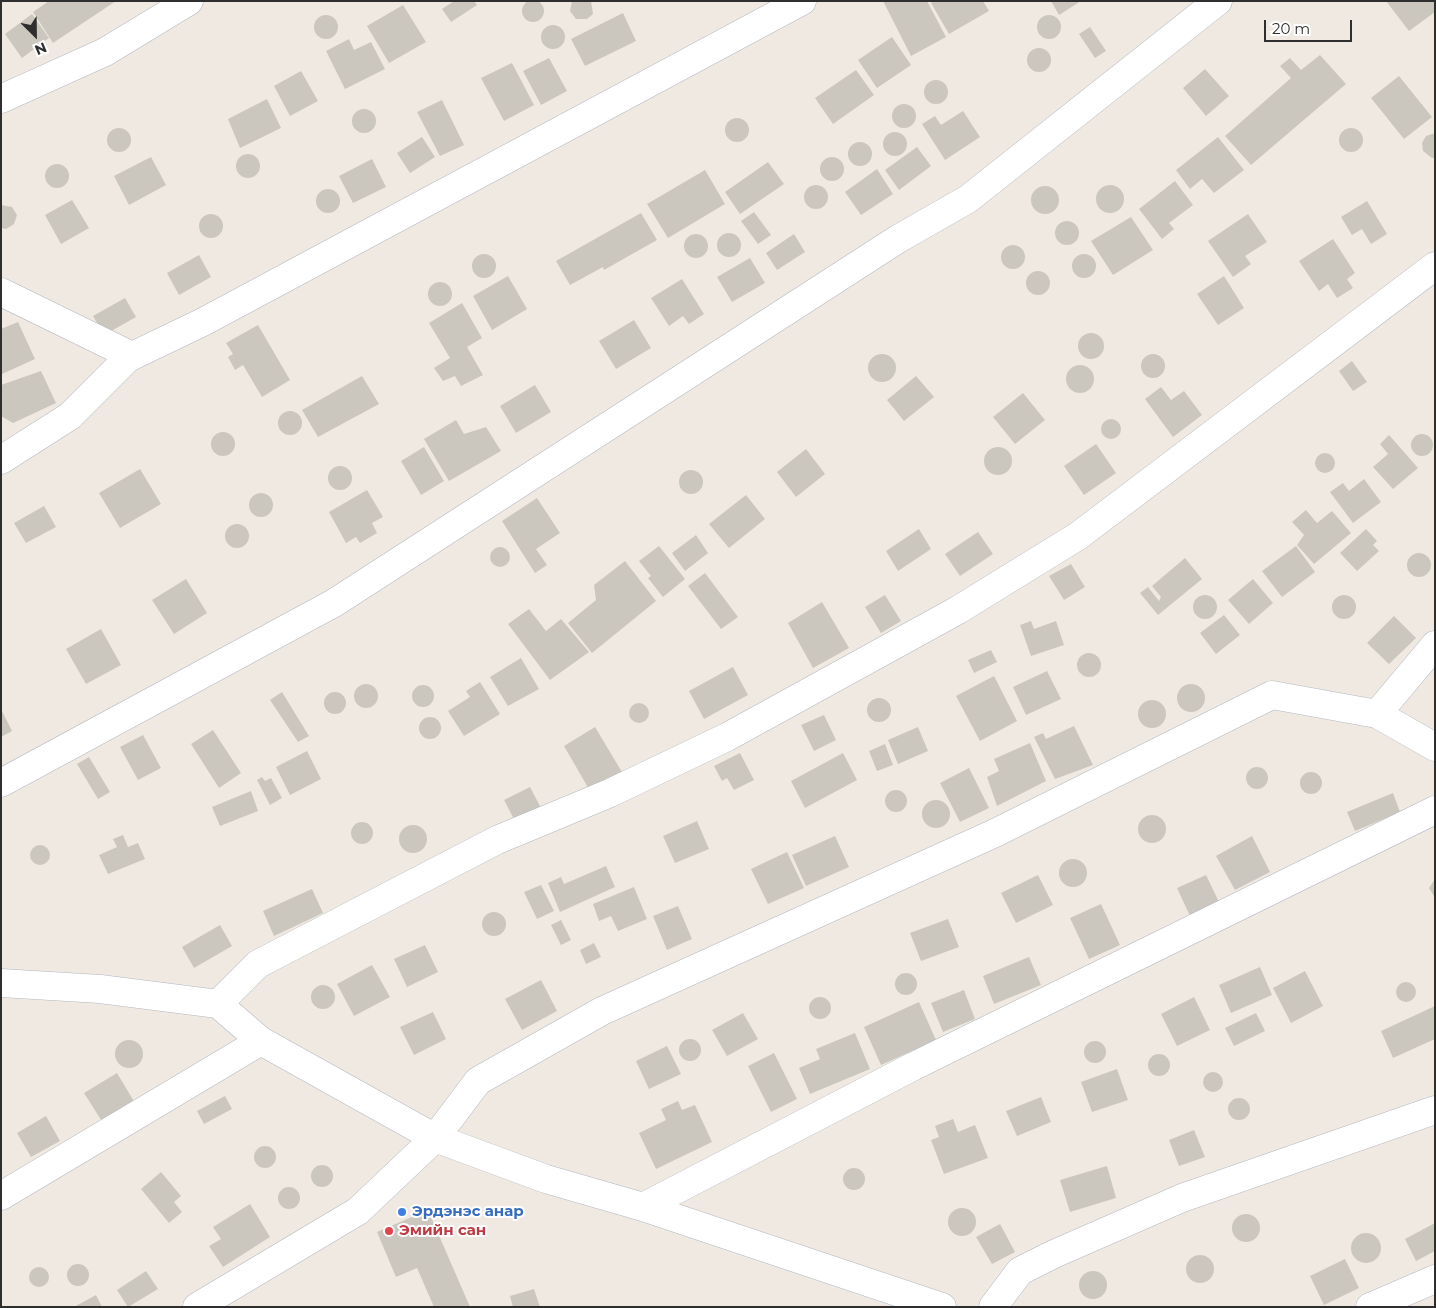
<!DOCTYPE html>
<meta charset="utf-8">
<style>
body{margin:0}
#map{position:relative;width:1436px;height:1308px;overflow:hidden;background:#efe9e1;font-family:Montserrat,sans-serif}
canvas{display:block}
.frame{position:absolute;inset:0;border:2px solid #2e2e2e;pointer-events:none}
.north{position:absolute;left:10px;top:10px;width:50px;height:50px;-webkit-text-stroke:4px #fff;paint-order:stroke;rotate:157deg;font-size:14px;font-weight:700;line-height:20px;text-align:center;color:#2e2e2e}
.north::after{content:'';display:block;margin:auto;width:18px;height:22px;background:#2e2e2e;clip-path:polygon(50% 0,100% 100%,50% 72%,0 100%)}
.scale{position:absolute;left:1264px;top:20px;width:88px;height:22px;box-sizing:border-box;border:2px solid #2e2e2e;border-top:0;padding-left:6px;font-size:15px;line-height:18px;white-space:nowrap;color:#2e2e2e;-webkit-text-stroke:4px #fff;paint-order:stroke}
</style>
<div id="map">
<canvas width="1436" height="1308"></canvas>
<div class="frame"></div>
<div class="north">N</div>
<div class="scale">20 m</div>
</div>
<script>
const context = document.querySelector('canvas').getContext('2d');
context.lineJoin = 'round';
function fillPath(path, color) {
  context.fillStyle = color;
  context.fill(path, 'evenodd');
}
function stroke(path, color, width, dash) {
  context.strokeStyle = color;
  context.lineWidth = width;
  context.lineCap = dash ? 'butt' : 'round';
  context.setLineDash(dash || []);
  context.stroke(path);
}
function label(font, color, halo, rows, align = 'center') {
  context.font = font + ' Montserrat,sans-serif';
  context.lineWidth = 4;
  context.setLineDash([]);
  context.textBaseline = 'middle';
  context.strokeStyle = halo;
  context.fillStyle = color;
  for (const [text, x, y, turn = 0] of rows) {
    context.save();
    context.translate(x, y);
    context.rotate((+turn || 0) * Math.PI / 180);
    context.textAlign = isNaN(turn) ? turn : align;
    if (halo) context.strokeText(text, 0, 0);
    context.fillText(text, 0, 0);
    context.restore();
  }
}
fillPath(new Path2D(`
 M522 11a11 11 0 1 1 22 0a11 11 0 1 1-22 0Z
 M49,1H116L53,43L33,12Z
 M454,1H474L477,5L451,22L442,9Z
 M572,1H591L593,14L587,19H576L570,11Z
 M883,1H927L946,37L911,56Z
 M934,1H983L989,11L949,34L931,3Z
 M1051,1H1081L1059,15Z
 M1386,1H1435V12L1409,31Z
 M403,5L426,42L389,63L367,26Z
 M623,13L636,41L585,66L571,39Z
 M32,14L49,38L22,58L5,34Z
 M1037 27a12 12 0 1 1 24 0a12 12 0 1 1-24 0Z
 M314 27a12 12 0 1 1 24 0a12 12 0 1 1-24 0Z
 M541 37a12 12 0 1 1 24 0a12 12 0 1 1-24 0Z
 M1090,27L1106,51L1095,58L1079,34Z
 M892,37L911,65L877,88L858,60Z
 M349,39L354,50L371,42L385,69L345,89L326,51Z
 M1027 60a12 12 0 1 1 24 0a12 12 0 1 1-24 0Z
 M1320,55L1346,84L1251,165L1225,136L1291,78L1280,66L1290,58L1301,70Z
 M549,58L567,91L541,105L523,71Z
 M512,63L534,105L504,121L481,78Z
 M1205,69L1229,96L1206,116L1183,88Z
 M856,70L874,95L833,124L815,98Z
 M301,71L318,101L290,116L274,86Z
 M1399,76L1432,117L1404,139L1371,98Z
 M924 92a12 12 0 1 1 24 0a12 12 0 1 1-24 0Z
 M267,99L281,128L240,148L228,119Z
 M442,100L464,145L440,156L417,112Z
 M892 116a12 12 0 1 1 24 0a12 12 0 1 1-24 0Z
 M352 121a12 12 0 1 1 24 0a12 12 0 1 1-24 0Z
 M963,111L980,137L945,160L922,124L935,116L941,125Z
 M725 130a12 12 0 1 1 24 0a12 12 0 1 1-24 0Z
 M1339 140a12 12 0 1 1 24 0a12 12 0 1 1-24 0Z
 M107 140a12 12 0 1 1 24 0a12 12 0 1 1-24 0Z
 M883 144a12 12 0 1 1 24 0a12 12 0 1 1-24 0Z
 M1435,133V158H1432L1423,151L1422,143L1426,136Z
 M422,137L435,157L410,173L397,153Z
 M1218,137L1244,170L1214,193L1202,179L1190,189L1176,170Z
 M848 154a12 12 0 1 1 24 0a12 12 0 1 1-24 0Z
 M917,147L931,166L899,190L885,170Z
 M236 166a12 12 0 1 1 24 0a12 12 0 1 1-24 0Z
 M151,157L166,185L129,205L114,176Z
 M820 169a12 12 0 1 1 24 0a12 12 0 1 1-24 0Z
 M372,159L386,187L353,203L339,176Z
 M768,162L784,184L740,214L725,192Z
 M45 176a12 12 0 1 1 24 0a12 12 0 1 1-24 0Z
 M877,169L893,194L861,215L845,192Z
 M705,170L725,204L668,238L647,204Z
 M1175,181L1193,205L1169,223L1174,229L1162,239L1139,209Z
 M804 197a12 12 0 1 1 24 0a12 12 0 1 1-24 0Z
 M1096 199a14 14 0 1 1 28 0a14 14 0 1 1-28 0Z
 M1031 200a14 14 0 1 1 28 0a14 14 0 1 1-28 0Z
 M316 201a12 12 0 1 1 24 0a12 12 0 1 1-24 0Z
 M72,200L89,228L61,244L45,215Z
 M1367,201L1387,234L1371,244L1362,229L1352,235L1341,217Z
 M1,205L12,207L17,215L14,224L6,229L1,228Z
 M754,212L771,235L758,244L741,221Z
 M641,213L657,240L604,270L603,267L570,285L556,261Z
 M1248,214L1267,242L1245,256L1251,264L1233,277L1208,241Z
 M199 226a12 12 0 1 1 24 0a12 12 0 1 1-24 0Z
 M1131,217L1153,250L1113,275L1091,241Z
 M1055 233a12 12 0 1 1 24 0a12 12 0 1 1-24 0Z
 M717 245a12 12 0 1 1 24 0a12 12 0 1 1-24 0Z
 M794,234L805,252L777,270L766,253Z
 M684 246a12 12 0 1 1 24 0a12 12 0 1 1-24 0Z
 M1333,239L1355,273L1347,279L1353,288L1337,298L1328,284L1319,291L1299,261Z
 M1001 257a12 12 0 1 1 24 0a12 12 0 1 1-24 0Z
 M1072 266a12 12 0 1 1 24 0a12 12 0 1 1-24 0Z
 M472 266a12 12 0 1 1 24 0a12 12 0 1 1-24 0Z
 M199,255L211,277L179,295L167,273Z
 M750,258L765,283L732,302L717,277Z
 M1026 283a12 12 0 1 1 24 0a12 12 0 1 1-24 0Z
 M508,276L527,309L492,330L473,296Z
 M1224,276L1244,308L1218,325L1197,294Z
 M682,279L704,314L689,324L683,316L669,326L651,298Z
 M428 294a12 12 0 1 1 24 0a12 12 0 1 1-24 0Z
 M125,298L136,317L104,335L93,316Z
 M462,303L482,338L467,347L483,375L461,386L455,376L443,381L434,368L450,358L429,323Z
 M634,320L651,348L616,369L599,341Z
 M18,322L35,359L2,374L1,329Z
 M258,325L290,380L262,397L243,365L235,370L228,357L233,354L226,343Z
 M1078 346a13 13 0 1 1 26 0a13 13 0 1 1-26 0Z
 M1141 366a12 12 0 1 1 24 0a12 12 0 1 1-24 0Z
 M868 368a14 14 0 1 1 28 0a14 14 0 1 1-28 0Z
 M1352,361L1367,382L1353,391L1339,371Z
 M1066 379a14 14 0 1 1 28 0a14 14 0 1 1-28 0Z
 M41,371L56,403L13,423L1,416V385Z
 M362,376L379,404L318,437L302,410Z
 M916,376L934,397L904,421L887,400Z
 M535,385L551,412L516,433L500,406Z
 M1161,387L1171,400L1184,391L1202,415L1173,437L1145,399Z
 M1023,393L1045,420L1015,444L993,417Z
 M278 423a12 12 0 1 1 24 0a12 12 0 1 1-24 0Z
 M1101 429a10 10 0 1 1 20 0a10 10 0 1 1-20 0Z
 M456,420L464,434L486,427L501,451L449,481L424,439Z
 M211 444a12 12 0 1 1 24 0a12 12 0 1 1-24 0Z
 M1411 445a11 11 0 1 1 22 0a11 11 0 1 1-22 0Z
 M1389,435L1418,468L1393,489L1373,467L1388,454L1380,444Z
 M1096,444L1116,473L1084,495L1064,466Z
 M424,447L444,481L421,495L401,461Z
 M984 461a14 14 0 1 1 28 0a14 14 0 1 1-28 0Z
 M806,449L825,474L796,497L777,472Z
 M1315 463a10 10 0 1 1 20 0a10 10 0 1 1-20 0Z
 M328 478a12 12 0 1 1 24 0a12 12 0 1 1-24 0Z
 M140,469L161,504L120,528L99,493Z
 M679 482a12 12 0 1 1 24 0a12 12 0 1 1-24 0Z
 M1364,479L1381,502L1353,523L1330,492L1343,483L1349,491Z
 M367,490L383,517L372,523L377,533L360,543L356,537L346,543L329,512Z
 M249 505a12 12 0 1 1 24 0a12 12 0 1 1-24 0Z
 M746,495L765,519L729,548L709,524Z
 M537,498L560,533L536,549L547,565L535,573L502,521Z
 M44,506L56,527L26,543L14,523Z
 M1306,510L1317,523L1332,511L1351,533L1314,564L1297,545L1304,535L1292,522Z
 M225 536a12 12 0 1 1 24 0a12 12 0 1 1-24 0Z
 M919,529L931,549L898,571L886,551Z
 M1366,529L1377,541L1373,545L1379,551L1357,571L1340,553Z
 M978,532L993,554L960,576L945,554Z
 M696,535L708,553L685,571L672,553Z
 M659,546L685,579L663,597L648,578L651,576L639,561Z
 M1296,546L1315,572L1282,597L1262,571Z
 M490 557a10 10 0 1 1 20 0a10 10 0 1 1-20 0Z
 M1407 565a12 12 0 1 1 24 0a12 12 0 1 1-24 0Z
 M1185,558L1202,579L1158,615L1140,593L1148,587L1159,601L1161,597L1152,586Z
 M625,561L656,601L592,653L568,623L596,600L594,585Z
 M1071,564L1085,587L1064,600L1049,576Z
 M705,573L738,617L721,629L688,586Z
 M186,579L207,613L174,634L152,600Z
 M1253,579L1273,603L1249,624L1228,600Z
 M1332 607a12 12 0 1 1 24 0a12 12 0 1 1-24 0Z
 M885,595L901,621L881,633L865,607Z
 M1193 607a12 12 0 1 1 24 0a12 12 0 1 1-24 0Z
 M822,602L849,648L813,668L788,623Z
 M529,609L546,631L561,619L589,652L550,680L508,624Z
 M1224,615L1240,635L1216,654L1200,633Z
 M1394,616L1416,638L1389,664L1367,643Z
 M1031,621L1034,629L1056,621L1064,645L1031,656L1020,625Z
 M101,629L121,665L86,684L66,649Z
 M991,650L997,662L974,673L968,660Z
 M1077 665a12 12 0 1 1 24 0a12 12 0 1 1-24 0Z
 M521,658L539,689L508,706L490,677Z
 M733,667L748,695L704,719L689,691Z
 M1047,671L1061,699L1026,715L1013,687Z
 M994,676L1017,721L980,741L956,696Z
 M480,682L500,714L464,736L448,711L470,697L466,691Z
 M354 696a12 12 0 1 1 24 0a12 12 0 1 1-24 0Z
 M1177 698a14 14 0 1 1 28 0a14 14 0 1 1-28 0Z
 M412 696a11 11 0 1 1 22 0a11 11 0 1 1-22 0Z
 M282,692L309,736L298,742L270,700Z
 M324 703a11 11 0 1 1 22 0a11 11 0 1 1-22 0Z
 M867 710a12 12 0 1 1 24 0a12 12 0 1 1-24 0Z
 M1138 714a14 14 0 1 1 28 0a14 14 0 1 1-28 0Z
 M629 713a10 10 0 1 1 20 0a10 10 0 1 1-20 0Z
 M1,709L12,731L1,737Z
 M824,715L836,740L814,751L801,725Z
 M419 728a11 11 0 1 1 22 0a11 11 0 1 1-22 0Z
 M1074,726L1093,765L1055,779L1034,737L1043,733L1046,739Z
 M595,727L622,772L590,791L564,746Z
 M918,727L928,751L898,764L888,740Z
 M213,730L241,773L219,788L191,744Z
 M143,735L161,768L138,780L120,747Z
 M1030,743L1046,781L997,806L987,777L999,771L994,759Z
 M885,744L893,765L877,771L869,751Z
 M307,751L321,779L290,795L276,767Z
 M740,753L754,780L734,790L727,778L722,781L714,766Z
 M843,753L857,780L805,808L791,781Z
 M89,757L110,792L98,799L77,764Z
 M1246 778a11 11 0 1 1 22 0a11 11 0 1 1-22 0Z
 M969,768L989,808L960,822L940,783Z
 M1300 783a11 11 0 1 1 22 0a11 11 0 1 1-22 0Z
 M262,777L265,781L271,778L282,798L270,805L257,780Z
 M530,787L542,810L516,823L504,800Z
 M885 801a11 11 0 1 1 22 0a11 11 0 1 1-22 0Z
 M251,791L258,811L220,826L212,807Z
 M1393,793L1400,812L1355,831L1347,812Z
 M922 814a14 14 0 1 1 28 0a14 14 0 1 1-28 0Z
 M1138 829a14 14 0 1 1 28 0a14 14 0 1 1-28 0Z
 M697,821L709,849L675,863L663,836Z
 M351 833a11 11 0 1 1 22 0a11 11 0 1 1-22 0Z
 M399 839a14 14 0 1 1 28 0a14 14 0 1 1-28 0Z
 M123,835L128,847L138,843L145,859L108,874L99,855L117,847L113,839Z
 M835,836L849,867L806,886L792,855Z
 M1252,836L1270,872L1235,890L1216,856Z
 M30 855a10 10 0 1 1 20 0a10 10 0 1 1-20 0Z
 M787,852L804,888L768,904L751,869Z
 M1059 873a14 14 0 1 1 28 0a14 14 0 1 1-28 0Z
 M606,866L615,887L560,912L548,883L561,877L564,884Z
 M1038,875L1053,905L1016,923L1001,893Z
 M1206,875L1219,902L1190,916L1177,888Z
 M1435,879V898L1429,888Z
 M541,885L554,911L537,919L524,892Z
 M634,887L647,919L618,931L611,916L599,921L593,904Z
 M312,889L323,913L274,936L263,911Z
 M1101,904L1120,945L1089,959L1070,918Z
 M678,906L692,939L667,950L653,916Z
 M482 924a12 12 0 1 1 24 0a12 12 0 1 1-24 0Z
 M948,919L959,947L921,961L910,933Z
 M561,920L571,940L561,945L551,925Z
 M220,925L232,946L194,968L182,947Z
 M594,943L601,957L586,964L580,950Z
 M425,945L438,972L407,987L394,959Z
 M1029,957L1041,985L994,1004L983,976Z
 M372,965L390,997L354,1016L337,984Z
 M1260,967L1272,995L1231,1013L1219,985Z
 M1305,971L1323,1006L1291,1023L1273,988Z
 M895 984a11 11 0 1 1 22 0a11 11 0 1 1-22 0Z
 M541,980L557,1011L522,1030L505,999Z
 M1396 992a10 10 0 1 1 20 0a10 10 0 1 1-20 0Z
 M311 997a12 12 0 1 1 24 0a12 12 0 1 1-24 0Z
 M964,990L975,1019L943,1032L931,1003Z
 M1194,997L1210,1030L1177,1046L1161,1014Z
 M809 1008a11 11 0 1 1 22 0a11 11 0 1 1-22 0Z
 M919,1002L936,1040L881,1065L864,1027Z
 M1435,1006V1039L1393,1058L1381,1031Z
 M433,1012L446,1039L414,1055L400,1027Z
 M743,1013L758,1039L727,1056L712,1030Z
 M1256,1013L1265,1031L1234,1046L1225,1028Z
 M855,1033L870,1069L810,1094L799,1068L820,1059L816,1049Z
 M679 1050a11 11 0 1 1 22 0a11 11 0 1 1-22 0Z
 M115 1054a14 14 0 1 1 28 0a14 14 0 1 1-28 0Z
 M1084 1052a11 11 0 1 1 22 0a11 11 0 1 1-22 0Z
 M667,1046L681,1074L649,1089L636,1061Z
 M774,1053L797,1099L771,1112L748,1066Z
 M1148 1065a11 11 0 1 1 22 0a11 11 0 1 1-22 0Z
 M1117,1069L1128,1100L1092,1112L1081,1082Z
 M1203 1082a10 10 0 1 1 20 0a10 10 0 1 1-20 0Z
 M117,1073L135,1103L103,1123L84,1093Z
 M225,1096L232,1109L204,1124L197,1111Z
 M1041,1097L1051,1122L1017,1136L1006,1111Z
 M1228 1109a11 11 0 1 1 22 0a11 11 0 1 1-22 0Z
 M678,1101L682,1110L695,1105L712,1142L656,1169L639,1133L666,1120L661,1109Z
 M46,1116L60,1141L31,1157L17,1133Z
 M953,1119L958,1132L975,1125L988,1158L944,1174L931,1140L939,1137L935,1126Z
 M1194,1130L1205,1157L1179,1166L1169,1140Z
 M254 1157a11 11 0 1 1 22 0a11 11 0 1 1-22 0Z
 M311 1176a11 11 0 1 1 22 0a11 11 0 1 1-22 0Z
 M1107,1166L1116,1198L1070,1212L1060,1180Z
 M843 1179a11 11 0 1 1 22 0a11 11 0 1 1-22 0Z
 M161,1172L181,1196L174,1202L182,1212L169,1223L141,1189Z
 M278 1198a11 11 0 1 1 22 0a11 11 0 1 1-22 0Z
 M250,1204L270,1237L223,1267L209,1246L221,1239L213,1227Z
 M948 1222a14 14 0 1 1 28 0a14 14 0 1 1-28 0Z
 M428,1210L470,1307H434L417,1268L396,1277L377,1232Z
 M1232 1228a14 14 0 1 1 28 0a14 14 0 1 1-28 0Z
 M1435,1223V1251L1416,1261L1405,1239Z
 M1000,1224L1015,1252L992,1264L976,1237Z
 M1351 1248a15 15 0 1 1 30 0a15 15 0 1 1-30 0Z
 M1186 1269a14 14 0 1 1 28 0a14 14 0 1 1-28 0Z
 M1345,1259L1359,1288L1324,1305L1310,1276Z
 M67 1275a11 11 0 1 1 22 0a11 11 0 1 1-22 0Z
 M29 1277a10 10 0 1 1 20 0a10 10 0 1 1-20 0Z
 M146,1271L158,1289L128,1307L117,1290Z
 M1079 1285a14 14 0 1 1 28 0a14 14 0 1 1-28 0Z
 M534,1289L540,1307H513L510,1296Z
 M96,1295L102,1307H74Z`), '#cbc7bf');
const street = new Path2D(`
 M1,99L105,52L189,1
 M1,292L132,356
 M1,460L70,416L128,358L203,322L802,1
 M1377,714L1435,645
 M1,783L334,603L898,239L968,199L1218,1
 M1,983L100,989L218,1004L261,1041L435,1138L546,1179L643,1207L942,1307
 M218,1004L258,964L497,840L610,793L727,737L958,610L1078,536L1435,266
 M1,1196L261,1041
 M643,1207L914,1066L1435,810
 M197,1307L358,1211L435,1138L478,1081L602,1011L995,833L1272,695L1377,714L1435,747
 M993,1307L1020,1271L1054,1254L1182,1198L1435,1110
 M1370,1307L1435,1279`);
stroke(street, '#b4b7c1', 29);
stroke(street, '#fff', 28);
for (const [x, y, r, color] of [
 [402,1212,5,"#3f7fe0"],
 [389,1231,5,"#e0444e"]
]) {
  const dot = new Path2D();
  dot.arc(x, y, r, 0, 2 * Math.PI);
  context.fillStyle = color;
  context.fill(dot);
  stroke(dot, '#fff', 2);
}
label('bold 15px', '#366cbe', '#fff', [
 ["Эрдэнэс анар",412,1212]
], 'left');
label('bold 15px', '#be3a42', '#fff', [
 ["Эмийн сан",399,1231]
], 'left');
</script>
